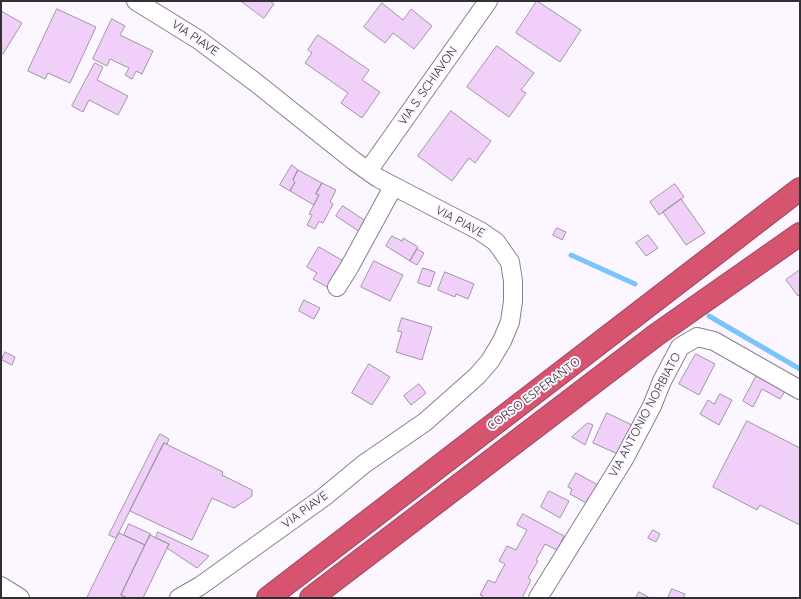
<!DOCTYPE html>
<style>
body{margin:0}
#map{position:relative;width:801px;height:599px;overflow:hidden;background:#fbf6ff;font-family:Quicksand,sans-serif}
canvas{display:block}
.frame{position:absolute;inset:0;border:2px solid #333034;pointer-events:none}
</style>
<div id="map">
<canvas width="801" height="599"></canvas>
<div class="frame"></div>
</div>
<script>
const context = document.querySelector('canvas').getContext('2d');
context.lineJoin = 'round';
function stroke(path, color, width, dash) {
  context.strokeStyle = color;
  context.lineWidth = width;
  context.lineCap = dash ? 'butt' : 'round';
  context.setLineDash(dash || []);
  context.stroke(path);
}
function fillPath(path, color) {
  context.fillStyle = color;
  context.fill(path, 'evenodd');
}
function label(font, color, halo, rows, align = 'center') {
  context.font = font + ' Quicksand,sans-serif';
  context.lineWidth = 4;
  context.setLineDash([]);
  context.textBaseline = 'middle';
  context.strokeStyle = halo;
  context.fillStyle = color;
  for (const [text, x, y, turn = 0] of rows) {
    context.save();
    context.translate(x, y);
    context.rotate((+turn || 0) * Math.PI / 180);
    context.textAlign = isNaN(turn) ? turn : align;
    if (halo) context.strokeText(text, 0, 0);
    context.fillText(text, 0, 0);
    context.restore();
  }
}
stroke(new Path2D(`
 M571,255L635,284
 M709,316L800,369`), '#7ac4fb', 5);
const building = new Path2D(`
 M241,1H270L274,4L264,18Z
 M537,1L581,30L560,62L516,33Z
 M382,3L403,20L411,9L432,26L414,49L393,33L385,43L364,27Z
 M57,9L96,27L70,83L48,73L45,79L28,71Z
 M1,11L22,23L3,54L1,53Z
 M112,19L125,26L120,35L153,51L142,74L136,71L132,79L125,75L129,68L110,59L107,66L93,59Z
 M318,35L369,70L362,80L380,92L362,118L341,103L348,93L305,63L312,53L308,50Z
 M497,46L534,73L521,90L526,93L509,117L467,87Z
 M95,63L103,67L97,80L128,96L118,115L89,100L83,112L72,106Z
 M451,111L491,141L475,163L469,158L452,181L418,156Z
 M292,165L298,170L293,180L295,182L290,191L280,185Z
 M298,170L322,183L316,194L319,195L314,205L290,191L295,182L293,180Z
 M322,183L336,190L330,202L333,204L323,223L319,221L315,229L307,225L312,215L309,214L319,195L316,194Z
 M675,184L684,197L659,215L650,202Z
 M681,199L705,233L686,245L663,212Z
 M343,206L367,222L360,232L336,216Z
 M557,228L566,232L562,240L553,235Z
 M648,235L658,248L646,256L636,243Z
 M392,236L402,241L403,238L418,247L410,261L386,246Z
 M319,247L345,262L329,288L313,279L317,273L307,267Z
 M417,249L424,253L417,265L410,261Z
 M374,261L403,275L390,301L361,287Z
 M423,268L435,272L430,287L418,283Z
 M800,270V294L798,296L786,280Z
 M445,272L474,284L468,299L456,294L455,297L438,290Z
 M304,300L320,308L314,319L299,311Z
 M402,318L432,327L422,360L396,352L402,332L398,331Z
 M5,352L15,357L12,365L2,360Z
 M696,354L715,364L699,395L679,384Z
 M369,364L390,377L372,405L352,393Z
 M758,373L787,388L780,399L762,389L753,407L743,401Z
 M419,384L426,393L411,405L404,396Z
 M720,394L732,400L719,425L700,414L708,400L714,404Z
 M607,413L632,425L618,454L593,443Z
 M747,421L800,448V525L760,505L757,510L713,487Z
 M588,423L593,425L585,445L572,437Z
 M160,434L169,439L167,444L164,443L116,538L109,535Z
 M164,443L223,472L222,475L252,490V496L234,508L212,498L192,540L130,511Z
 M576,473L600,486L592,500L588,498L586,503L570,494L572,489L568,487Z
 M549,491L569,501L560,518L541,507Z
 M523,514L564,536L557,550L545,544L536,560L538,561L528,578L531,580L522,598H482L483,596L480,595L488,580L495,583L505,564L499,561L507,546L516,550L527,530L517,525Z
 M129,524L151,534L145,545L124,535Z
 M653,530L660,534L656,542L648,538Z
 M158,532L209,556L197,568L167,548L169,544L156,538Z
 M119,533L145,545L121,595L127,598H87Z
 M150,535L169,544L143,598H127L121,595Z
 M672,589L685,594L683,598H668Z
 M639,592L650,598H636Z`);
fillPath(building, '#f0cff8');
stroke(building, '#9e97a0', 1);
const minor = new Path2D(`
 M136,1L199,40L255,82L354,161L378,178L480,231L496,242L510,262L513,281V301L510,322L502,341L490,361L477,376L425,422L364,464L324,497L200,586L179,598
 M368,171L488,1
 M337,287L350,266L393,187
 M1,586L20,598
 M538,598L624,459L652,406L662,381L680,347L697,337L714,341L800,390`);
const highway = new Path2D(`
 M268,598L800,189
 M311,598L656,335L800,234`);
stroke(minor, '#87818b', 20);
stroke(highway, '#9d475b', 24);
stroke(minor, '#fff', 18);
stroke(highway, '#d65470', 22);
label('12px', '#333034', '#fbf6ff', [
 ["VIA PIAVE",195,38,34],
 ["VIA S. SCHIAVON",428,86,-55],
 ["VIA PIAVE",460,222,28],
 ["CORSO ESPERANTO",534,394,-37],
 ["VIA ANTONIO NORBIATO",645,415,-62],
 ["VIA PIAVE",305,510,-36]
]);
</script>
